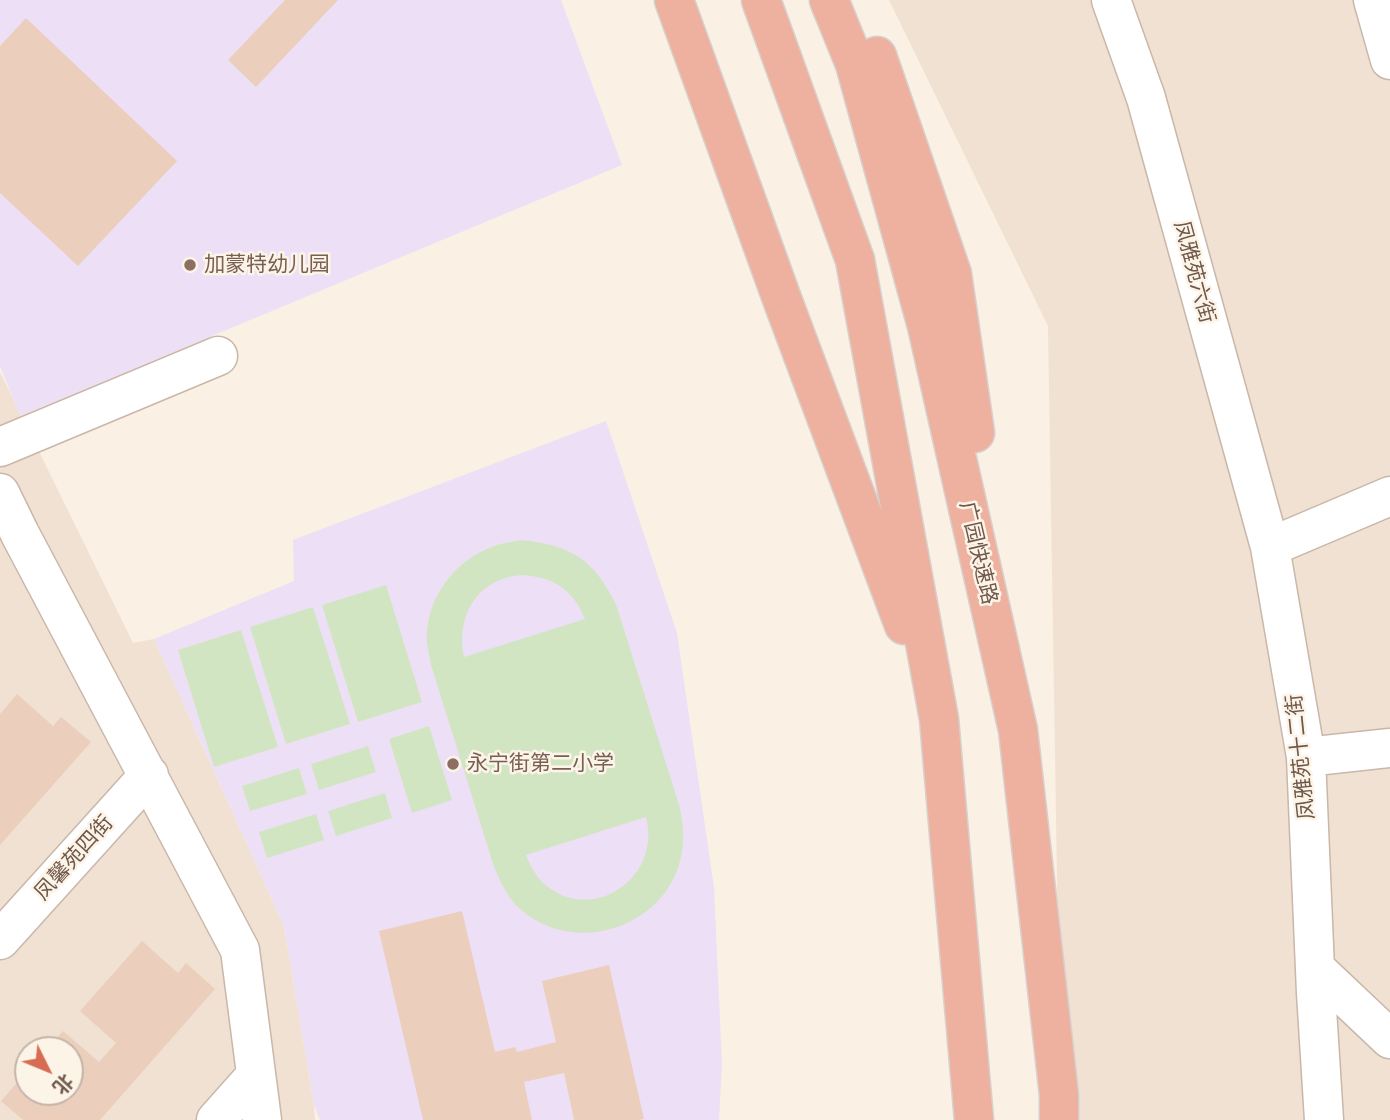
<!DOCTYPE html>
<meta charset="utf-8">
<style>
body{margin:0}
#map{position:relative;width:1390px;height:1120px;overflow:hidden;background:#faf0e3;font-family:Cabin,"Noto Sans SC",sans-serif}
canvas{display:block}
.north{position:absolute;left:14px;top:1036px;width:70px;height:70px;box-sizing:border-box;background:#fdf4e8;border:2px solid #c4b5a9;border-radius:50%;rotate:133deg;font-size:19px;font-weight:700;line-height:28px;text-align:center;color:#6f574b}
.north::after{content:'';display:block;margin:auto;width:24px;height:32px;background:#d86c53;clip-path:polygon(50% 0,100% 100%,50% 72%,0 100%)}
</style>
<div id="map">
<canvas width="1390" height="1120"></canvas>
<div class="north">北</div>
</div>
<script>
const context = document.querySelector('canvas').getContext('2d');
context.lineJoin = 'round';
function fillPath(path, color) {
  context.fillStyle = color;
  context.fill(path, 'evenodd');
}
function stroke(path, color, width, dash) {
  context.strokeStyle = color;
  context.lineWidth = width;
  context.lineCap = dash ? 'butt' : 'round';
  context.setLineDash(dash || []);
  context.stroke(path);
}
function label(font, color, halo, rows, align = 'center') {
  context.font = font + ' Cabin,"Noto Sans SC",sans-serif';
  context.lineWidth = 5;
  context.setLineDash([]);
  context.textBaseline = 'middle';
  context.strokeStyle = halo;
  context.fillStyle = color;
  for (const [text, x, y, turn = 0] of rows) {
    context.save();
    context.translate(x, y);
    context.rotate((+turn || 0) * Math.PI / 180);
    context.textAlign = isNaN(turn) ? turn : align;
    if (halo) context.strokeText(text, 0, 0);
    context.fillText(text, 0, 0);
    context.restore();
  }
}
fillPath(new Path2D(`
 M889,0H1390V1120H1061L1048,326Z
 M0,372L133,643L154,639L284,926L314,1105L315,1120H0ZM28,1050H70V1092H28Z`), '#f0e1d2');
fillPath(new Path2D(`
 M0,0H561L622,165L20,416L0,366Z
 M606,421L677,633L714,888L722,1064L719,1120H320L314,1105L284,926L154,639L294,581L293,540Z`), '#ede0f6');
fillPath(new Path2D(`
 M521,540C572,545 595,560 617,607L680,808C683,825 685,840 681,857C666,928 573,958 519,908C507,897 501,882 494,867L431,665C430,658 428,651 427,644C424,600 454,560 494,546C502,543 512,542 521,540ZM522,575C553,577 573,589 585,619L464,657C457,624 470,588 506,578C511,576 517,576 522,575ZM646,817C662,879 591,926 543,883C535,875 530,865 526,855Z
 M386,585L422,702L358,722L322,605Z
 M313,607L350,724L286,744L250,627Z
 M241,630L278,747L214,767L178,650Z
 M429,726L452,800L412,813L389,739Z
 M368,746L376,772L319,790L311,764Z
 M299,768L307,794L250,811L242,786Z
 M385,793L392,818L336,836L328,811Z
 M316,814L324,840L267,858L259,832Z`), '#d2e5c3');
fillPath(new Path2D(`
 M285,0H338L256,87L228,60Z
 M26,18L177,161L78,266L0,193V46Z
 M17,694L53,726L61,717L91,742L0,845V714Z
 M462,911L495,1052L515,1047L517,1052L556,1042L542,981L609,965L644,1119L638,1120H574L564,1073L524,1082L532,1120H423L379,931Z
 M142,941L178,973L186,963L215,989L100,1120H23L1,1101L28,1070V1092H70V1050H46L63,1031L99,1062L116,1043L80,1011Z`), '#eccebd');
const minor = new Path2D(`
 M1111,0L1146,98L1270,547L1306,757L1316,993L1324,1120
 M1373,0L1390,60
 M0,447L218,356
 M0,493L20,534L240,950L262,1120
 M1270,547L1390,496
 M1306,757L1390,748
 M0,940L149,775
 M1315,968L1390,1039
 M216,1120L256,1075`);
const highway = new Path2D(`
 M674,0L782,299L904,625
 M761,0L855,260L939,719L974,1120
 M829,0L855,64L927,326L1018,730L1059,1095V1120
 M877,56L952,274L975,433`);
stroke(minor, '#c9b7aa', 41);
stroke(highway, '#d7d0cd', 41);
stroke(minor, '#fff', 38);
stroke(highway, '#eeb19f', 38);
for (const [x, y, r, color] of [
 [190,265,7,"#8d6e63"],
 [453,764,7,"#8d6e63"]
]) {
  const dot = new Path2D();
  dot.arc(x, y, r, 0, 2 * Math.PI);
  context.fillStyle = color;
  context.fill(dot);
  stroke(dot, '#fdf4e8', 2.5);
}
label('21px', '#785e54', '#fdf4e8', [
 ["加蒙特幼儿园",204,265],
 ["永宁街第二小学",467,764]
], 'left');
label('21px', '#6f574b', '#fdf4e8', [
 ["凤雅苑六街",1194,272,75],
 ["广园快速路",978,553,77],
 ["凤雅苑十二街",1301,757,-96],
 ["凤馨苑四街",74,858,-48]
]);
</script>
